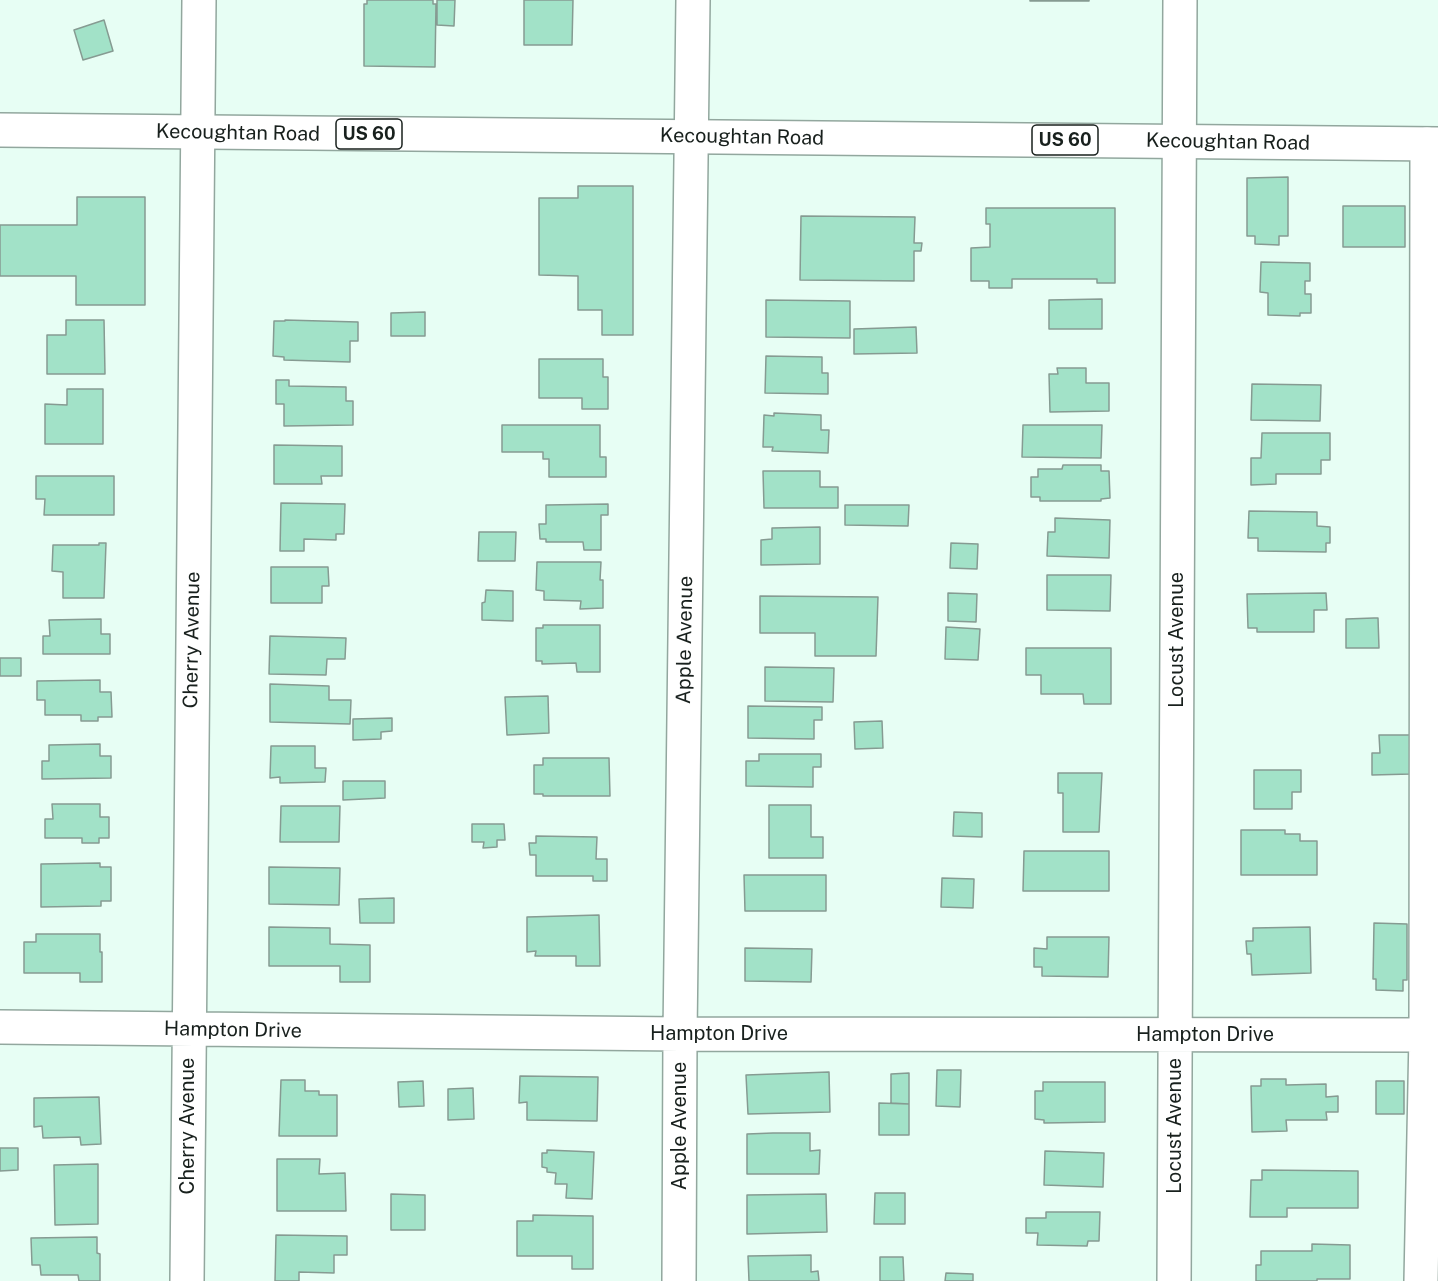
<!DOCTYPE html>
<style>
body{margin:0}
canvas{display:block;background:#e7fef4}
</style>
<canvas width="1438" height="1281"></canvas>
<script>
const context = document.querySelector('canvas').getContext('2d');
context.lineJoin = 'round';
function fillPath(path, color) {
  context.fillStyle = color;
  context.fill(path, 'evenodd');
}
function stroke(path, color, width, dash) {
  context.strokeStyle = color;
  context.lineWidth = width;
  context.lineCap = dash ? 'butt' : 'round';
  context.setLineDash(dash || []);
  context.stroke(path);
}
function label(font, color, halo, rows, align = 'center') {
  context.font = font + ' "Public Sans",sans-serif';
  context.lineWidth = 6;
  context.setLineDash([]);
  context.textBaseline = 'middle';
  context.strokeStyle = halo;
  context.fillStyle = color;
  for (const [text, x, y, turn = 0] of rows) {
    context.save();
    context.translate(x, y);
    context.rotate((+turn || 0) * Math.PI / 180);
    context.textAlign = isNaN(turn) ? turn : align;
    if (halo) context.strokeText(text, 0, 0);
    context.fillText(text, 0, 0);
    context.restore();
  }
}
const building = new Path2D(`
 M367,0H433V4H436L435,67L364,66V4H367Z
 M437,0H455L454,26L437,25Z
 M524,0H573L572,45H524Z
 M1089,0V1H1030V0Z
 M104,20L113,51L83,60L74,30Z
 M1288,177V236H1279V245L1255,244V236H1247V178Z
 M578,186H633V335H602V310H578V276L539,275V198H578Z
 M77,197H145V305H76V276H0V225H77Z
 M1343,206H1405V247H1343Z
 M986,208H1115V283H1097V279H1012V288H989V281H971V248L990,247V224H986Z
 M801,216L915,217L914,243H922L921,251H914V281L800,280Z
 M1261,262L1310,263V281H1305V294H1311V313H1300V316L1268,315V293L1260,292Z
 M1102,299V329H1049V300Z
 M766,300L850,301V338L766,337Z
 M425,312V336H391V313Z
 M66,320H104L105,374H47V335H66Z
 M285,320L358,322V341H350V362L284,360V357L273,356L274,321H285Z
 M916,327L917,353L854,354V329Z
 M766,356L822,357V373H828V394L765,393Z
 M539,359H603V377H608V409H582V398H539Z
 M1057,368H1086V383H1109V411L1050,412L1049,374H1058Z
 M276,380H289V386L346,387V401H353V425L284,426V404H276Z
 M1252,384L1321,385L1320,421L1251,420Z
 M67,389H103V444H45V404L67,405Z
 M774,413L821,415V430H829L828,453L772,451L773,447H763L764,415L774,416Z
 M502,425H600V457H606V477H549V459H543V452H502Z
 M1023,425H1102L1101,458L1022,457Z
 M1262,433H1330V460H1321V474H1276V484L1251,485V458H1261Z
 M274,445L342,446V476H321L322,484H274Z
 M1063,465H1101V471H1109L1110,498L1101,499V501H1040V497H1031V477H1038V469H1062Z
 M763,471H820V487H838V508H764Z
 M36,476H114V515H44L45,499H36Z
 M281,503L345,504L344,534H336V540L304,539V551H280Z
 M608,504V515H601V550H584L583,542H546V539H540L539,524H546V505Z
 M845,505H909L908,526L845,525Z
 M1249,511L1317,512V526L1330,527V543H1326V552L1258,551V538H1248Z
 M1055,518L1110,520L1109,558L1047,556L1048,532H1055Z
 M820,527V564L761,565V540L772,539V528Z
 M479,532H516L515,561H478Z
 M99,543H106L104,598H63V572L52,571L53,545H99Z
 M951,543L978,544L977,569L950,568Z
 M537,562H601L600,580H603V608L580,609L581,601L544,600V591L536,590Z
 M271,567H328L329,586H322V603H271Z
 M1047,575H1111L1110,611L1047,610Z
 M486,590L513,591V621L482,620V603L485,602Z
 M948,593L977,594L976,622L948,621Z
 M1326,593L1327,610H1314V632H1257V628H1248L1247,594Z
 M760,596L878,597L876,656H815V633H760Z
 M1374,618H1378L1379,648H1346V619Z
 M101,619V634H110V654H43V636H50L49,620Z
 M543,625H600V672H577L576,663L542,664V661H536V628H543Z
 M946,627L980,629L978,660L945,659Z
 M270,636L346,638L345,659H327L326,675L269,674Z
 M1026,648H1111V704H1084L1083,694H1041V675H1026Z
 M0,658H21V676H0Z
 M765,667L834,668L833,702L765,701Z
 M100,680V692H111L112,717H98V721H81V715H45V700H37V681Z
 M270,684L329,686V700H351L350,724L270,722Z
 M548,696L549,733L507,735L505,697Z
 M748,706L822,707V720H814V739L748,738Z
 M392,718V731L381,732V739L353,740V719Z
 M882,721L883,748L855,749L854,722Z
 M1379,735H1411V774L1372,775V753H1380Z
 M100,744V756H111V778L42,779V761H49V745Z
 M271,746H315V768H326L325,782L280,783V777L270,778Z
 M759,754H821V767H813V787L746,786V761H759Z
 M543,758H609L610,796H543V794H534V765H543Z
 M1254,770H1301V792H1292V809H1254Z
 M1058,773H1102L1099,832H1063V793H1058Z
 M343,781H385V798L343,800Z
 M52,804H100V817H109V838H99V843H82V838H45V819H53Z
 M769,805H811V837H823V858H769Z
 M281,806H340L339,842H280Z
 M954,812L982,813V837L953,836Z
 M472,824H504L505,840H497V847L483,848L484,842H472Z
 M1241,830H1285V834H1300V841H1317V875H1241Z
 M536,836L597,837L596,859H607V881H593V876H536V855H530L529,843H536Z
 M1024,851H1109V891H1023Z
 M100,863V867H111V901H101V906L41,907V864Z
 M269,867L340,868L339,905L269,904Z
 M744,875H826V911H745Z
 M942,878L974,879L973,908L941,907Z
 M394,898V923H360L359,899Z
 M599,915L600,966H576V956H535L536,951L527,952V917Z
 M1374,923L1407,924V980H1403V991L1376,990V979H1373Z
 M269,927L330,928V944L370,945V982H340V966H269Z
 M1310,927L1311,973L1252,975L1251,954H1247L1246,941H1253V928Z
 M36,934H100V952H102V982H80V973H24V942H36Z
 M1047,937H1109L1108,977L1042,976V967H1034V948L1047,949Z
 M745,948L812,949L811,982L745,981Z
 M937,1070H961L960,1107L936,1106Z
 M829,1072L830,1112L748,1114L746,1075Z
 M909,1073V1104L891,1103V1074Z
 M520,1076L598,1077L597,1121L527,1120V1102L519,1103Z
 M1261,1079H1286V1085L1326,1084V1097L1338,1096V1112H1326L1327,1120H1286L1287,1131L1252,1132L1251,1086H1261Z
 M281,1080H305V1091H319V1095H337V1136H279Z
 M423,1081L424,1106L399,1107L398,1082Z
 M1376,1081H1404V1114H1376Z
 M1043,1082H1105V1122L1044,1123V1120L1035,1119V1091H1043Z
 M473,1088L474,1119L448,1120V1089Z
 M99,1097L101,1144L81,1145L80,1137L43,1138L42,1126L34,1127V1098Z
 M879,1103L909,1104V1135H879Z
 M773,1133H810V1151L820,1150L819,1174H747V1134Z
 M0,1148H18V1170L0,1171Z
 M547,1150L594,1152L592,1199L566,1198L567,1184H555L556,1173L547,1172V1168L542,1167V1153H547Z
 M1045,1151L1104,1153L1103,1187L1044,1185Z
 M277,1159H320L319,1174L345,1173L346,1211H277Z
 M98,1164V1224L55,1225L54,1165Z
 M1262,1170L1358,1171V1208H1287V1217H1250L1251,1180H1262Z
 M875,1193H905V1224H874Z
 M391,1194L425,1195V1230H391Z
 M826,1194L827,1232L747,1234V1195Z
 M1046,1212H1100L1099,1241H1088L1087,1246L1037,1245L1038,1233H1026V1218H1046Z
 M533,1215L593,1216V1269H572V1256H517V1221H533Z
 M276,1235L347,1236V1255H334V1273L299,1272V1281H275Z
 M97,1237V1253L100,1254V1281H79L78,1275H41L40,1265H32L31,1238Z
 M1312,1244L1350,1245V1279H1317V1281H1256V1265H1261V1251H1312Z
 M811,1255V1272L818,1271L819,1281H749L748,1256Z
 M880,1257H903L904,1281H880Z
 M946,1273L973,1274V1281H945Z`);
fillPath(building, '#a2e2c8');
stroke(building, '#869b92', 1.5);
const minor = new Path2D(`
 M0,1027L680,1034L1438,1035
 M187,1281L199,0
 M679,1281L680,1034L693,0
 M1174,1281L1180,0
 M1421,1281L1426,1035L1427,144`);
const major = new Path2D(`
 M0,130L1438,144`);
stroke(minor, '#92a79e', 36);
stroke(major, '#92a79e', 36);
stroke(minor, '#fff', 33);
stroke(major, '#fff', 33);
for (const [x, y, w] of [
 [369,134,66],
 [1065,140,66]
]) {
  const box = new Path2D();
  box.roundRect(x - w / 2, y - 15, w, 30, 4.5);
  context.fillStyle = '#fff';
  context.fill(box);
  stroke(box, '#18201d', 1.5);
}
label('bold 18px', '#18201d', null, [
 ["US 60",369,134],
 ["US 60",1065,140]
]);
label('20px', '#18201d', '#fff', [
 ["Kecoughtan Road",238,133,1],
 ["Kecoughtan Road",742,137,1],
 ["Kecoughtan Road",1228,142,1],
 ["Cherry Avenue",192,640,-89],
 ["Apple Avenue",685,640,-89],
 ["Locust Avenue",1177,640,-90],
 ["Hampton Drive",233,1030,1],
 ["Hampton Drive",719,1034],
 ["Hampton Drive",1205,1035],
 ["Cherry Avenue",188,1126,-90],
 ["Apple Avenue",680,1126,-90],
 ["Locust Avenue",1175,1126,-90]
]);
</script>
